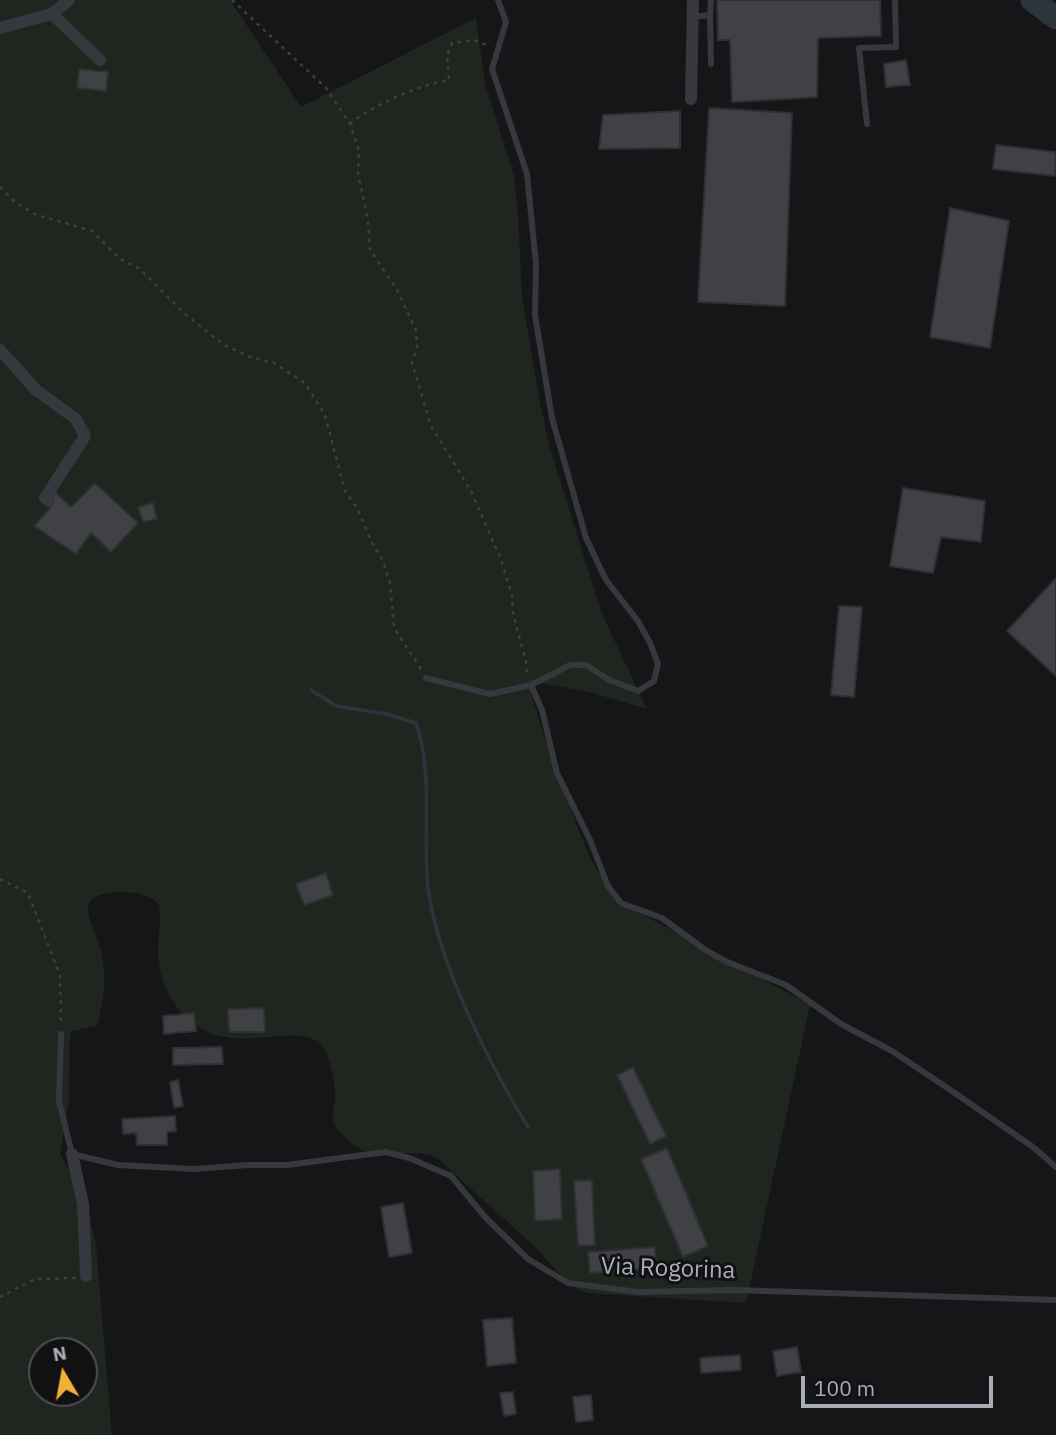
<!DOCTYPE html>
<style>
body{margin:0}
#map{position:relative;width:1056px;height:1435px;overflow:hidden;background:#161618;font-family:"IBM Plex Sans",sans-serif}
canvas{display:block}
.north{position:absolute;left:28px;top:1337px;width:70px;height:70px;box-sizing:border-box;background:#111113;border:2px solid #4d4f55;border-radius:50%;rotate:350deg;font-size:19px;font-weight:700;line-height:28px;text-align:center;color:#a8adb8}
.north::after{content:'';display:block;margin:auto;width:24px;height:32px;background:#f2b134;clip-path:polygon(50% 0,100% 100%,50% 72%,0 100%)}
.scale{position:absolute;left:801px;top:1376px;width:192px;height:32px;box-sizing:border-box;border:4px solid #a8adb8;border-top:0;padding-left:9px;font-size:21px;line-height:24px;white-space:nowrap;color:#a8adb8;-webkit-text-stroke:5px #111113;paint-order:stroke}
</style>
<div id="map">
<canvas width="1056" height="1435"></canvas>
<div class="north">N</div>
<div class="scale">100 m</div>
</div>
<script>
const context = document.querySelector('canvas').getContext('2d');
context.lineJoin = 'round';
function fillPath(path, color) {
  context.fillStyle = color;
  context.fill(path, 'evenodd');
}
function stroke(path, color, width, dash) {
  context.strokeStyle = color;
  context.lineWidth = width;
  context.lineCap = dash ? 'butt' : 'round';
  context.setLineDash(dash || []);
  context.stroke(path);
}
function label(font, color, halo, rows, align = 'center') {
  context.font = font + ' "IBM Plex Sans",sans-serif';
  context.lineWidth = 6;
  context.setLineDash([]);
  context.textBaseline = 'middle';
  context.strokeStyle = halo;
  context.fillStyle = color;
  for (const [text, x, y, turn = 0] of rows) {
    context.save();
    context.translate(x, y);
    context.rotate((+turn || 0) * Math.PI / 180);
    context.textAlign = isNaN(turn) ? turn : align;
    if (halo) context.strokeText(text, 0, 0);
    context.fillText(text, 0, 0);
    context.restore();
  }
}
fillPath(new Path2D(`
 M0,0H230L301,107L476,18L485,84L514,176L518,213L522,297L539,397L549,445L602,614L647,709L589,692L540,683L530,689C538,721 550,752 562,783C578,826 590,876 627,906L810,1005L746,1303L586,1293L568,1283L534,1246L436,1157C412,1147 376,1161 357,1147C349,1142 339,1134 335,1125C331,1117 334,1108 335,1099C336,1084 330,1047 315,1040C300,1032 274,1037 257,1038C247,1038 235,1039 225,1037C190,1032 162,997 159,962C156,943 162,923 159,904C153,899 148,896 140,894C130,891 93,891 89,903C85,917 98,937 101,951C107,978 104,1000 97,1026L72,1031L70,1035L69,1099L60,1153L65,1164L81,1182L96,1245L112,1435H0ZM42,1351H84V1393H42Z`), '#1e261f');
stroke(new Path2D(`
 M311,690L336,706L387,714L416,723C434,776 422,832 428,887C437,961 489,1064 528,1127`), '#2c353c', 3.5);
stroke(new Path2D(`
 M1032,0L1056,18`), '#2c353c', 23);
const building = new Path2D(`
 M717,0H880L881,36L818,38L817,97L732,102L730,40H718Z
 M906,60L910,85L886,87L884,64Z
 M79,69L108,72L106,91L77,88Z
 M709,108L792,113L785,306L698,302Z
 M680,111V148L599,149L603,115Z
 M996,145L1056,152L1055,176L993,169Z
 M950,208L1009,221L990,348L930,337Z
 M95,483L138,523L111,552L91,533L76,554L34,526L50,508L54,491L71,507Z
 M903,488L985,501L981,542L941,537L933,573L890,566Z
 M153,503L157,519L143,522L138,507Z
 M1056,578V676L1007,631Z
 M839,606L862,607L854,697L831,695Z
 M326,873L333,895L304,905L296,884Z
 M264,1008L265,1032H229L228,1009Z
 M194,1013L196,1031L164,1034L163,1016Z
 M222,1047L223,1064L173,1065V1048Z
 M633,1067L666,1136L650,1144L617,1075Z
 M178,1080L183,1106L174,1108L170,1082Z
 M175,1116L176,1131L167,1132V1145H137L136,1133L123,1134L122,1119Z
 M667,1148L708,1246L683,1257L641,1159Z
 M560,1169L562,1219L535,1221L533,1171Z
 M592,1180L595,1245L578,1246L574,1181Z
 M403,1203L412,1253L389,1257L381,1207Z
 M655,1247L656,1268L590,1273L588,1252Z
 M512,1318L516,1363L487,1366L483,1320Z
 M797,1347L801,1372L777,1376L773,1351Z
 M740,1355L741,1370L701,1373L700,1358Z
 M513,1392L516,1414L504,1416L500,1393Z
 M591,1395L593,1420L576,1422L573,1397Z`);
fillPath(building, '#404145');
stroke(building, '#303034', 2);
stroke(new Path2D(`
 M232,0L326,88L350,124L359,150L358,173L368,219L370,250L396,288L416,330L417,346L412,363L431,426L471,491L500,557L512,595L513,614L526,662L527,675
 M350,124C372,105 419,85 449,80L447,55L452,43L474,40L489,46
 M0,187L16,203L37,215L92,231L120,259L140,269L185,314L224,345L253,358L274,363L305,383L325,415L345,491L357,508L373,545L383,561L390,583L394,628L421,669
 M0,879L28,893L60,975L61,1024
 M0,1297L35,1279L76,1278`), '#3d3f44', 2.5, [3.5, 5]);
stroke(new Path2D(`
 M710,15L711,64
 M692,17L710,15L711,0
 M867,124L859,48L896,47L895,0
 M426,678L490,694L531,685L570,665H586L609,680L638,691L654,681L658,664L650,643L638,621L606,580L586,538L552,418L535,315L536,264L527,174L492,69L506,22L498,0
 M531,685L542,710L557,773L590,840L608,886L621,903L662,918L704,949L725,961L786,985L841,1024L892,1051L949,1089L1033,1147L1056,1167
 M61,1034L59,1101L72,1154L118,1165L194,1169L247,1165H287L386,1152L409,1158L451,1176L485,1217L528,1259L568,1283L638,1292L732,1290L1056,1300`), '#37383d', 6);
stroke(new Path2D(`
 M52,14L100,60
 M0,28L52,14L69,0
 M691,99L693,0
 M0,350L36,390L76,419L85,436L45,498L49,501
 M72,1154L83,1204L86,1276`), '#37383d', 12);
label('24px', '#a8adb8', '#111113', [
 ["Via Rogorina",668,1269,2]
]);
</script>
